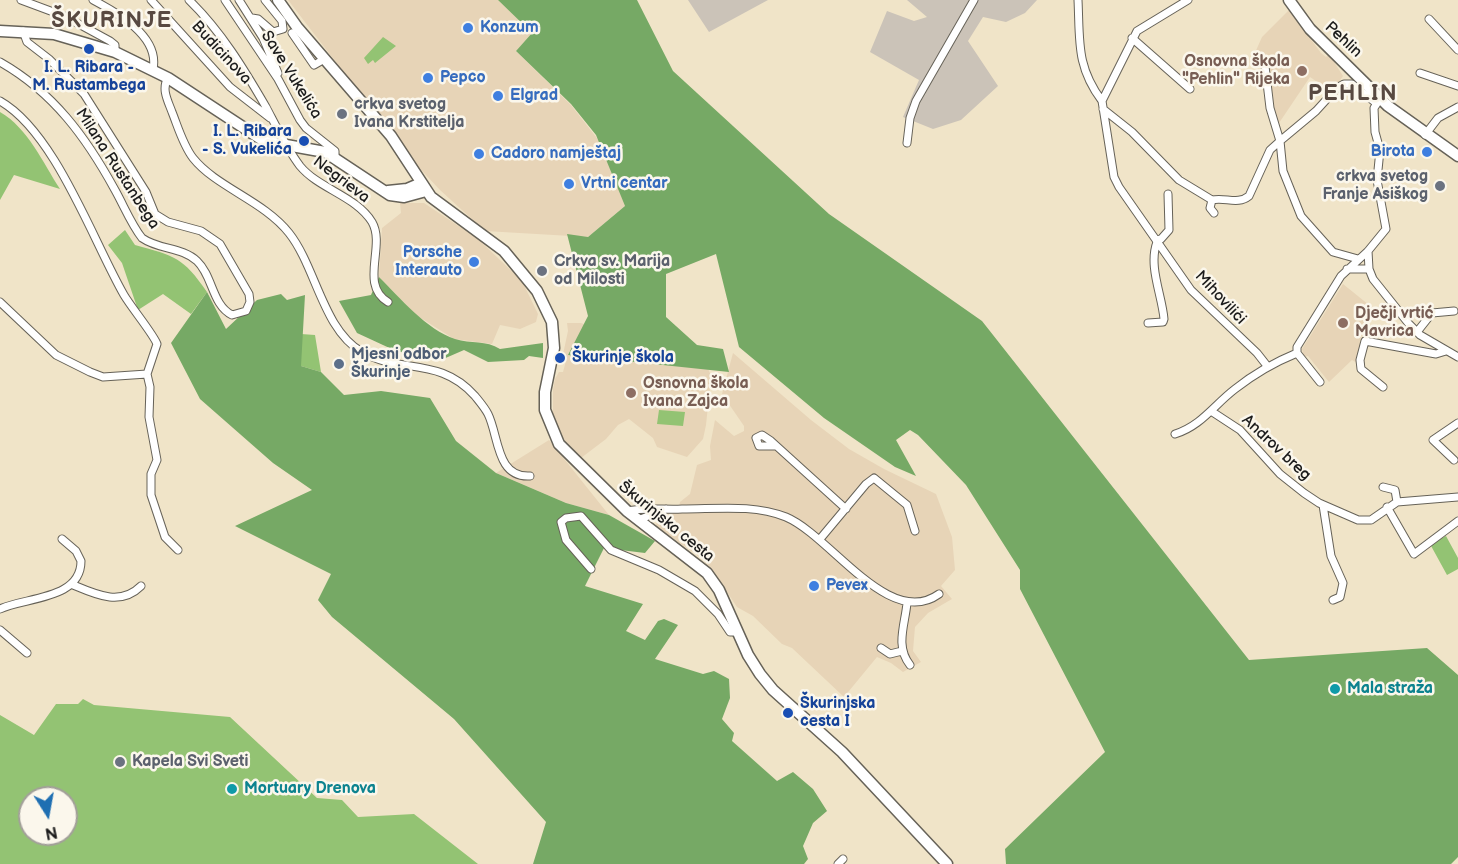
<!DOCTYPE html>
<meta charset="utf-8">
<style>
body{margin:0}
#map{position:relative;width:1458px;height:864px;overflow:hidden;background:#f0e4c8;font-family:"Balsamiq Sans",sans-serif}
canvas{display:block}
.north{position:absolute;left:18px;top:786px;width:60px;height:60px;box-sizing:border-box;background:#fbf7ec;border:2px solid #a29f99;border-radius:50%;rotate:169deg;font-size:16px;font-weight:700;line-height:24px;text-align:center;color:#1c1c1c}
.north::after{content:'';display:block;margin:auto;width:21px;height:27px;background:#1f6fb2;clip-path:polygon(50% 0,100% 100%,50% 72%,0 100%)}
</style>
<div id="map">
<canvas width="1458" height="864"></canvas>
<div class="north">N</div>
</div>
<script>
const context = document.querySelector('canvas').getContext('2d');
context.lineJoin = 'round';
function fillPath(path, color) {
  context.fillStyle = color;
  context.fill(path, 'evenodd');
}
function stroke(path, color, width, dash) {
  context.strokeStyle = color;
  context.lineWidth = width;
  context.lineCap = dash ? 'butt' : 'round';
  context.setLineDash(dash || []);
  context.stroke(path);
}
function label(font, color, halo, rows, align = 'center') {
  context.font = font + ' "Balsamiq Sans",sans-serif';
  context.lineWidth = 5;
  context.setLineDash([]);
  context.textBaseline = 'middle';
  context.strokeStyle = halo;
  context.fillStyle = color;
  for (const [text, x, y, turn = 0] of rows) {
    context.save();
    context.translate(x, y);
    context.rotate((+turn || 0) * Math.PI / 180);
    context.textAlign = isNaN(turn) ? turn : align;
    if (halo) context.strokeText(text, 0, 0);
    context.fillText(text, 0, 0);
    context.restore();
  }
}
fillPath(new Path2D(`
 M288,0H498L532,33L516,51L571,105L600,142L625,206L588,237L485,231L440,190L409,157Z
 M1289,10L1321,53L1326,57L1329,54L1343,76L1334,89L1326,92V88L1310,77L1277,126L1263,66L1254,55L1262,37Z
 M400,203H424L478,239L522,281L538,314L536,322L520,329L500,325L492,344L454,339L416,315L379,277L382,228L401,213Z
 M1343,284L1374,309L1361,337L1357,363L1352,360L1329,382L1308,356L1304,357L1302,349Z
 M567,323H581L707,366L711,376L706,425L703,439L687,457L657,447L653,438L629,419L618,425L606,439L581,458L568,446L553,420V390L555,379L559,372H563L566,361L562,359L568,331Z
 M733,353L811,420L849,449L884,469L936,494L952,537L955,570L941,586L952,599L928,613L915,627L913,651L921,662L903,672L891,663L877,657L844,697L792,648L782,644L753,616L737,607L711,568L697,555L655,526L661,516L678,513L680,502L690,494L697,465L711,460L710,446L715,420L734,436L744,431V426L722,394Z
 M549,440L609,515L566,503L496,473Z`), '#e7d4b7');
fillPath(new Path2D(`
 M688,0H768L709,32Z
 M907,0H1037L1025,13L1006,22L983,17L968,41L998,86L961,120L933,129L903,117L919,80L870,52L887,11L914,21L927,17Z`), '#cbc3b8');
fillPath(new Path2D(`
 M383,37L396,46L375,63L373,60L368,64L364,58Z
 M0,112C28,128 43,163 60,189L14,175L0,200Z
 M125,230L135,245C175,256 183,257 207,292L191,314L163,294L138,310L122,263L108,245Z
 M301,334L315,335L321,372L301,366Z
 M659,410L685,412L683,426L657,424Z
 M1446,536L1458,558V569L1447,575L1430,544Z
 M83,699L94,705L230,717L317,798L342,800L358,817L414,814L478,864H0V715L34,735L56,704H78ZM30,798H66V834H30Z`), '#93c373');
fillPath(new Path2D(`
 M498,0H637L673,71L829,214L982,321L1249,660L1427,648L1458,675V857L1451,864H1006L1005,849L1105,752L1020,589V570L966,485L918,435L910,430L896,440L916,476L895,467L824,418L739,347L716,254L666,274V317L697,345L723,349L729,372L568,355L588,316L567,234L588,237L625,206L596,135L571,104L516,51L532,33Z
 M379,277C400,298 427,330 455,339C471,344 486,340 500,349L543,343V358L529,356L524,360L488,362L464,350L441,360L396,351L357,333L339,301L371,295Z
 M207,292L226,329L257,300L281,294L287,300L305,295L301,366L321,372L344,395L381,391L430,398L456,441L496,473L566,503L609,515L655,541L645,553L604,548L585,586L643,604L626,631L645,640L658,621L664,619L678,625L655,659L703,674L714,671L729,679L730,698L722,719L734,733L732,741L777,781L793,772L813,789L827,811L813,823L803,846L808,859L804,864H533L546,822L454,719L332,617L318,600L331,574L235,526L312,490L273,463L200,399L171,343Z`), '#76a965');
const street = new Path2D(`
 M21,0L64,16L110,41L115,45V52
 M93,0C116,12 160,36 153,69
 M151,0L230,87L270,118
 M189,0C221,31 244,69 266,107C276,126 287,149 300,166C319,189 356,196 372,222C386,246 359,285 388,302
 M225,0L278,79L300,120L306,128L335,151V158
 M239,0L263,38L278,73
 M1078,0C1080,41 1076,66 1102,101L1114,177L1119,187L1191,290L1257,353L1268,367
 M252,18L258,19L273,32L283,29L282,21L265,0
 M1429,19L1458,50
 M292,33L314,65L321,61
 M1132,38L1190,89
 M0,62C53,92 86,137 115,190C124,206 131,224 142,238C159,250 182,247 197,261C213,276 212,305 232,315L246,311L250,302L249,294L220,244L201,231L168,222L155,214L146,192L84,94L49,59L27,42L23,31
 M1420,73L1458,86
 M168,78C161,89 168,101 172,112C178,127 183,145 193,158C216,187 264,201 289,233C316,267 323,330 362,352C399,374 440,356 475,396C479,401 485,408 488,414C499,436 496,478 530,476
 M0,101C55,132 93,241 124,295C131,307 154,335 157,344L147,374L103,377L90,372L56,355L0,302
 M1102,101L1137,31L1188,0
 M1103,109L1132,132L1179,180L1212,200C1225,197 1238,205 1249,196L1270,150L1280,141L1270,108L1265,66
 M1425,135L1438,118L1458,107
 M907,143L910,118L916,101L974,0
 M1212,200L1210,208L1214,213
 M1156,240L1161,239L1169,230L1168,194
 M1368,251L1369,269L1373,279L1409,324L1420,335L1458,357
 M1358,259L1333,252L1301,216L1283,171L1280,141L1316,111L1337,88L1344,84H1352L1376,103
 M1347,269H1369
 M1148,323L1163,322L1164,319C1162,295 1148,266 1157,242
 M1417,332L1432,313L1454,311
 M1297,353L1320,382
 M147,374L150,387L149,417L157,460L151,474V495L165,537L178,550
 M1383,387L1361,369L1360,360L1365,341L1436,354L1446,351
 M1211,411L1240,430L1280,474L1304,493L1319,503L1358,520H1371L1397,502L1458,497
 M1175,434C1201,426 1214,405 1235,389C1254,374 1275,362 1297,353V347L1341,276L1368,251L1386,229L1377,180L1380,150L1375,132L1374,108L1380,99
 M775,446H759L756,438L762,435L771,441L846,509
 M1454,460L1433,440L1458,423
 M1383,487L1395,490L1397,502
 M1323,505L1331,556L1343,583L1340,597L1333,600
 M1387,507L1414,554L1458,521
 M627,511C646,507 663,510 682,509C717,509 753,504 786,517C831,536 889,630 939,594
 M638,520L666,509
 M820,539L866,484L874,478L907,505L915,531
 M591,569L566,540L561,522L566,518L581,516L611,550L659,570L695,591L718,614L730,632H737
 M71,584C95,594 120,607 141,586
 M907,603C905,625 895,646 910,665
 M0,609C25,597 81,600 81,561L76,551L62,539
 M0,630L27,653
 M881,648L890,654L902,651
 M838,864L843,859`);
const secondary = new Path2D(`
 M278,0L297,27L391,136L431,197L504,251L537,291L552,322L554,348L545,392V410L559,444L627,511L707,573L719,590L748,655L760,674L773,690L842,752L947,864
 M1289,0L1310,29L1388,106L1458,156
 M0,31L54,34L115,52L168,78L264,141L325,152L390,195L404,197L426,191
 M388,191L407,189L421,183`);
stroke(street, '#666258', 9);
stroke(secondary, '#666258', 13);
stroke(street, '#fff', 7);
stroke(secondary, '#fff', 10);
for (const [x, y, r, color] of [
 [468,28,6,"#3f7fe0"],
 [89,49,6,"#1a4fb4"],
 [1302,71,6,"#8d6e63"],
 [428,78,6,"#3f7fe0"],
 [498,96,6,"#3f7fe0"],
 [342,114,6,"#6b7280"],
 [304,141,6,"#1a4fb4"],
 [1427,152,6,"#3f7fe0"],
 [479,154,6,"#3f7fe0"],
 [569,184,6,"#3f7fe0"],
 [1440,186,6,"#6b7280"],
 [474,262,6,"#3f7fe0"],
 [542,271,6,"#6b7280"],
 [1343,323,6,"#8d6e63"],
 [560,358,6,"#1a4fb4"],
 [339,364,6,"#5c6f8a"],
 [631,393,6,"#8d6e63"],
 [814,586,6,"#3f7fe0"],
 [1335,689,6,"#0f9aa8"],
 [788,713,6,"#1a4fb4"],
 [120,762,6,"#6b7280"],
 [232,789,6,"#0f9aa8"]
]) {
  const dot = new Path2D();
  dot.arc(x, y, r, 0, 2 * Math.PI);
  context.fillStyle = color;
  context.fill(dot);
  stroke(dot, '#fbf7ec', 2);
}
label('bold 16px', '#366cbe', '#fbf7ec', [
 ["Konzum",480,28],
 ["Pepco",440,78],
 ["Elgrad",510,96],
 ["Birota",1415,152,"right"],
 ["Cadoro namještaj",491,154],
 ["Vrtni centar",581,184],
 ["Porsche",462,253,"right"],
 ["Interauto",462,271,"right"],
 ["Pevex",826,586]
], 'left');
label('16px', '#1c1c1c', '#fbf7ec', [
 ["Pehlin",1343,40,43],
 ["Budicinova",221,53,47],
 ["Save Vukelića",291,75,58],
 ["Milana Rustanbega",117,169,57],
 ["Negrieva",341,180,37],
 ["Mihovilići",1220,298,47],
 ["Androv breg",1276,448,43],
 ["Škurinjska cesta",666,522,39]
]);
label('bold 16px', '#785e54', '#fbf7ec', [
 ["Osnovna škola",1290,62,"right"],
 ["\"Pehlin\" Rijeka",1290,80,"right"],
 ["Dječji vrtić",1355,314],
 ["Mavrica",1355,332],
 ["Osnovna škola",643,384],
 ["Ivana Zajca",643,402]
], 'left');
label('bold 16px', '#164399', '#fbf7ec', [
 ["I. L. Ribara -",89,68,"center"],
 ["M. Rustambega",89,86,"center"],
 ["I. L. Ribara",292,132,"right"],
 ["- S. Vukelića",292,150,"right"],
 ["Škurinje škola",572,358],
 ["Škurinjska",800,704],
 ["cesta I",800,722]
], 'left');
label('bold 16px', '#5b616d', '#fbf7ec', [
 ["crkva svetog",354,105],
 ["Ivana Krstitelja",354,123],
 ["crkva svetog",1428,177,"right"],
 ["Franje Asiškog",1428,195,"right"],
 ["Crkva sv. Marija",554,262],
 ["od Milosti",554,280],
 ["Kapela Svi Sveti",132,762]
], 'left');
label('bold 16px', '#4e5e75', '#fbf7ec', [
 ["Mjesni odbor",351,355],
 ["Škurinje",351,373]
], 'left');
label('bold 16px', '#0d838f', '#fbf7ec', [
 ["Mala straža",1347,689],
 ["Mortuary Drenova",244,789]
], 'left');
context.letterSpacing = '1.5px';
label('bold 22px', '#584941', '#fbf7ec', [
 ["ŠKURINJE",112,21],
 ["PEHLIN",1353,94]
]);
context.letterSpacing = '0px';
</script>
